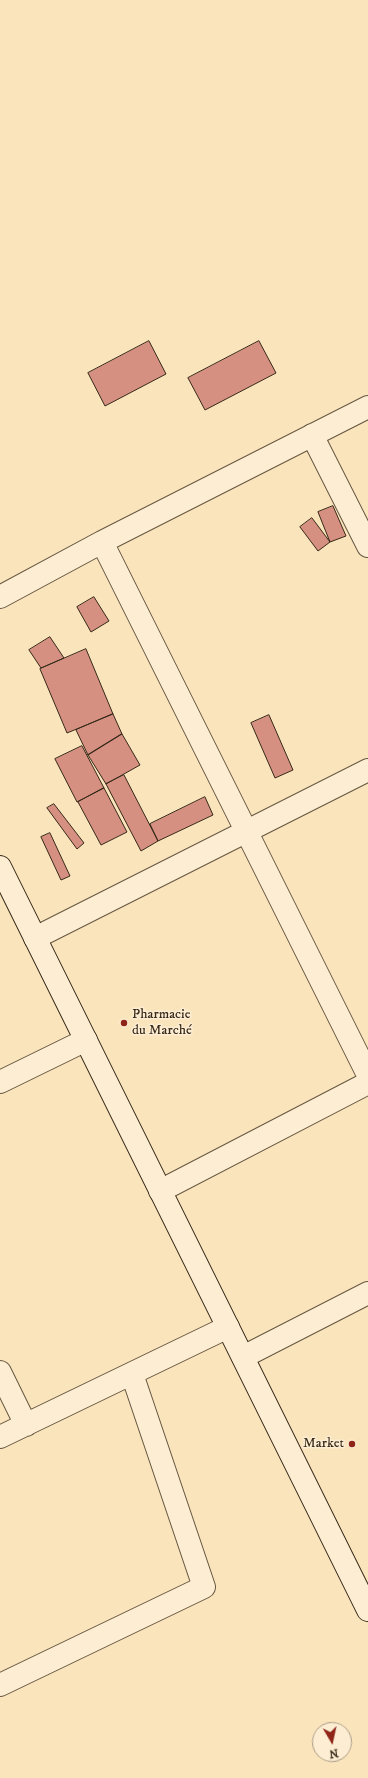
<!DOCTYPE html>
<meta charset="utf-8">
<style>
body{margin:0}
#map{position:relative;width:368px;height:1778px;overflow:hidden;background:#fae4bc;font-family:"IM FELL DW Pica",serif}
canvas{display:block}
.north{position:absolute;left:312px;top:1722px;width:40px;height:40px;box-sizing:border-box;background:#fcedd3;border:1px solid #ad9e88;border-radius:50%;rotate:171deg;font-size:11px;font-weight:700;line-height:16px;text-align:center;color:#362818}
.north::after{content:'';display:block;margin:auto;width:14px;height:18px;background:#8f2418;clip-path:polygon(50% 0,100% 100%,50% 72%,0 100%)}
</style>
<div id="map">
<canvas width="368" height="1778"></canvas>
<div class="north">N</div>
</div>
<script>
const context = document.querySelector('canvas').getContext('2d');
context.lineJoin = 'round';
function fillPath(path, color) {
  context.fillStyle = color;
  context.fill(path, 'evenodd');
}
function stroke(path, color, width, dash) {
  context.strokeStyle = color;
  context.lineWidth = width;
  context.lineCap = dash ? 'butt' : 'round';
  context.setLineDash(dash || []);
  context.stroke(path);
}
function label(font, color, halo, rows, align = 'center') {
  context.font = font + ' "IM FELL DW Pica",serif';
  context.lineWidth = 3;
  context.setLineDash([]);
  context.textBaseline = 'middle';
  context.strokeStyle = halo;
  context.fillStyle = color;
  for (const [text, x, y, turn = 0] of rows) {
    context.save();
    context.translate(x, y);
    context.rotate((+turn || 0) * Math.PI / 180);
    context.textAlign = isNaN(turn) ? turn : align;
    if (halo) context.strokeText(text, 0, 0);
    context.fillText(text, 0, 0);
    context.restore();
  }
}
const building = new Path2D(`
 M149,341L166,374L105,406L88,373Z
 M259,341L276,373L205,410L188,378Z
 M333,506L346,536L330,542L318,512Z
 M312,518L330,542L318,551L300,527Z
 M94,597L109,621L91,632L77,607Z
 M50,637L64,658L41,668L29,650Z
 M86,649L113,714L67,733L40,669Z
 M113,714L122,734L88,755L76,730Z
 M269,715L293,770L275,778L251,723Z
 M122,734L140,765L106,784L88,755Z
 M82,746L104,788L77,802L55,759Z
 M124,775L158,841L141,851L106,784Z
 M104,788L127,832L101,845L78,802Z
 M205,797L213,815L158,841L150,824Z
 M54,804L84,843L77,849L47,808Z
 M50,833L70,876L61,880L41,837Z`);
fillPath(building, '#d69081');
stroke(building, '#362818', 1);
const minor = new Path2D(`
 M312,435L368,546
 M102,542L368,1075
 M0,597L102,542L368,407
 M35,938L368,770
 M0,1082L86,1040
 M160,1191L368,1083
 M243,1357L368,1293
 M0,1372L26,1425
 M0,1437L228,1327
 M0,1685L204,1587L132,1374`);
const secondary = new Path2D(`
 M0,867L368,1610`);
stroke(minor, '#675741', 24);
stroke(secondary, '#362818', 24);
stroke(minor, '#fcedd3', 22);
stroke(secondary, '#fcedd3', 22);
for (const [x, y, r, color] of [
 [124,1023,4,"#8f2418"],
 [352,1444,4,"#8f2418"]
]) {
  const dot = new Path2D();
  dot.arc(x, y, r, 0, 2 * Math.PI);
  context.fillStyle = color;
  context.fill(dot);
  stroke(dot, '#fcedd3', 1.5);
}
label('14px', '#362818', '#fcedd3', [
 ["Pharmacie",132,1015],
 ["du Marché",132,1031],
 ["Market",344,1444,"right"]
], 'left');
</script>
